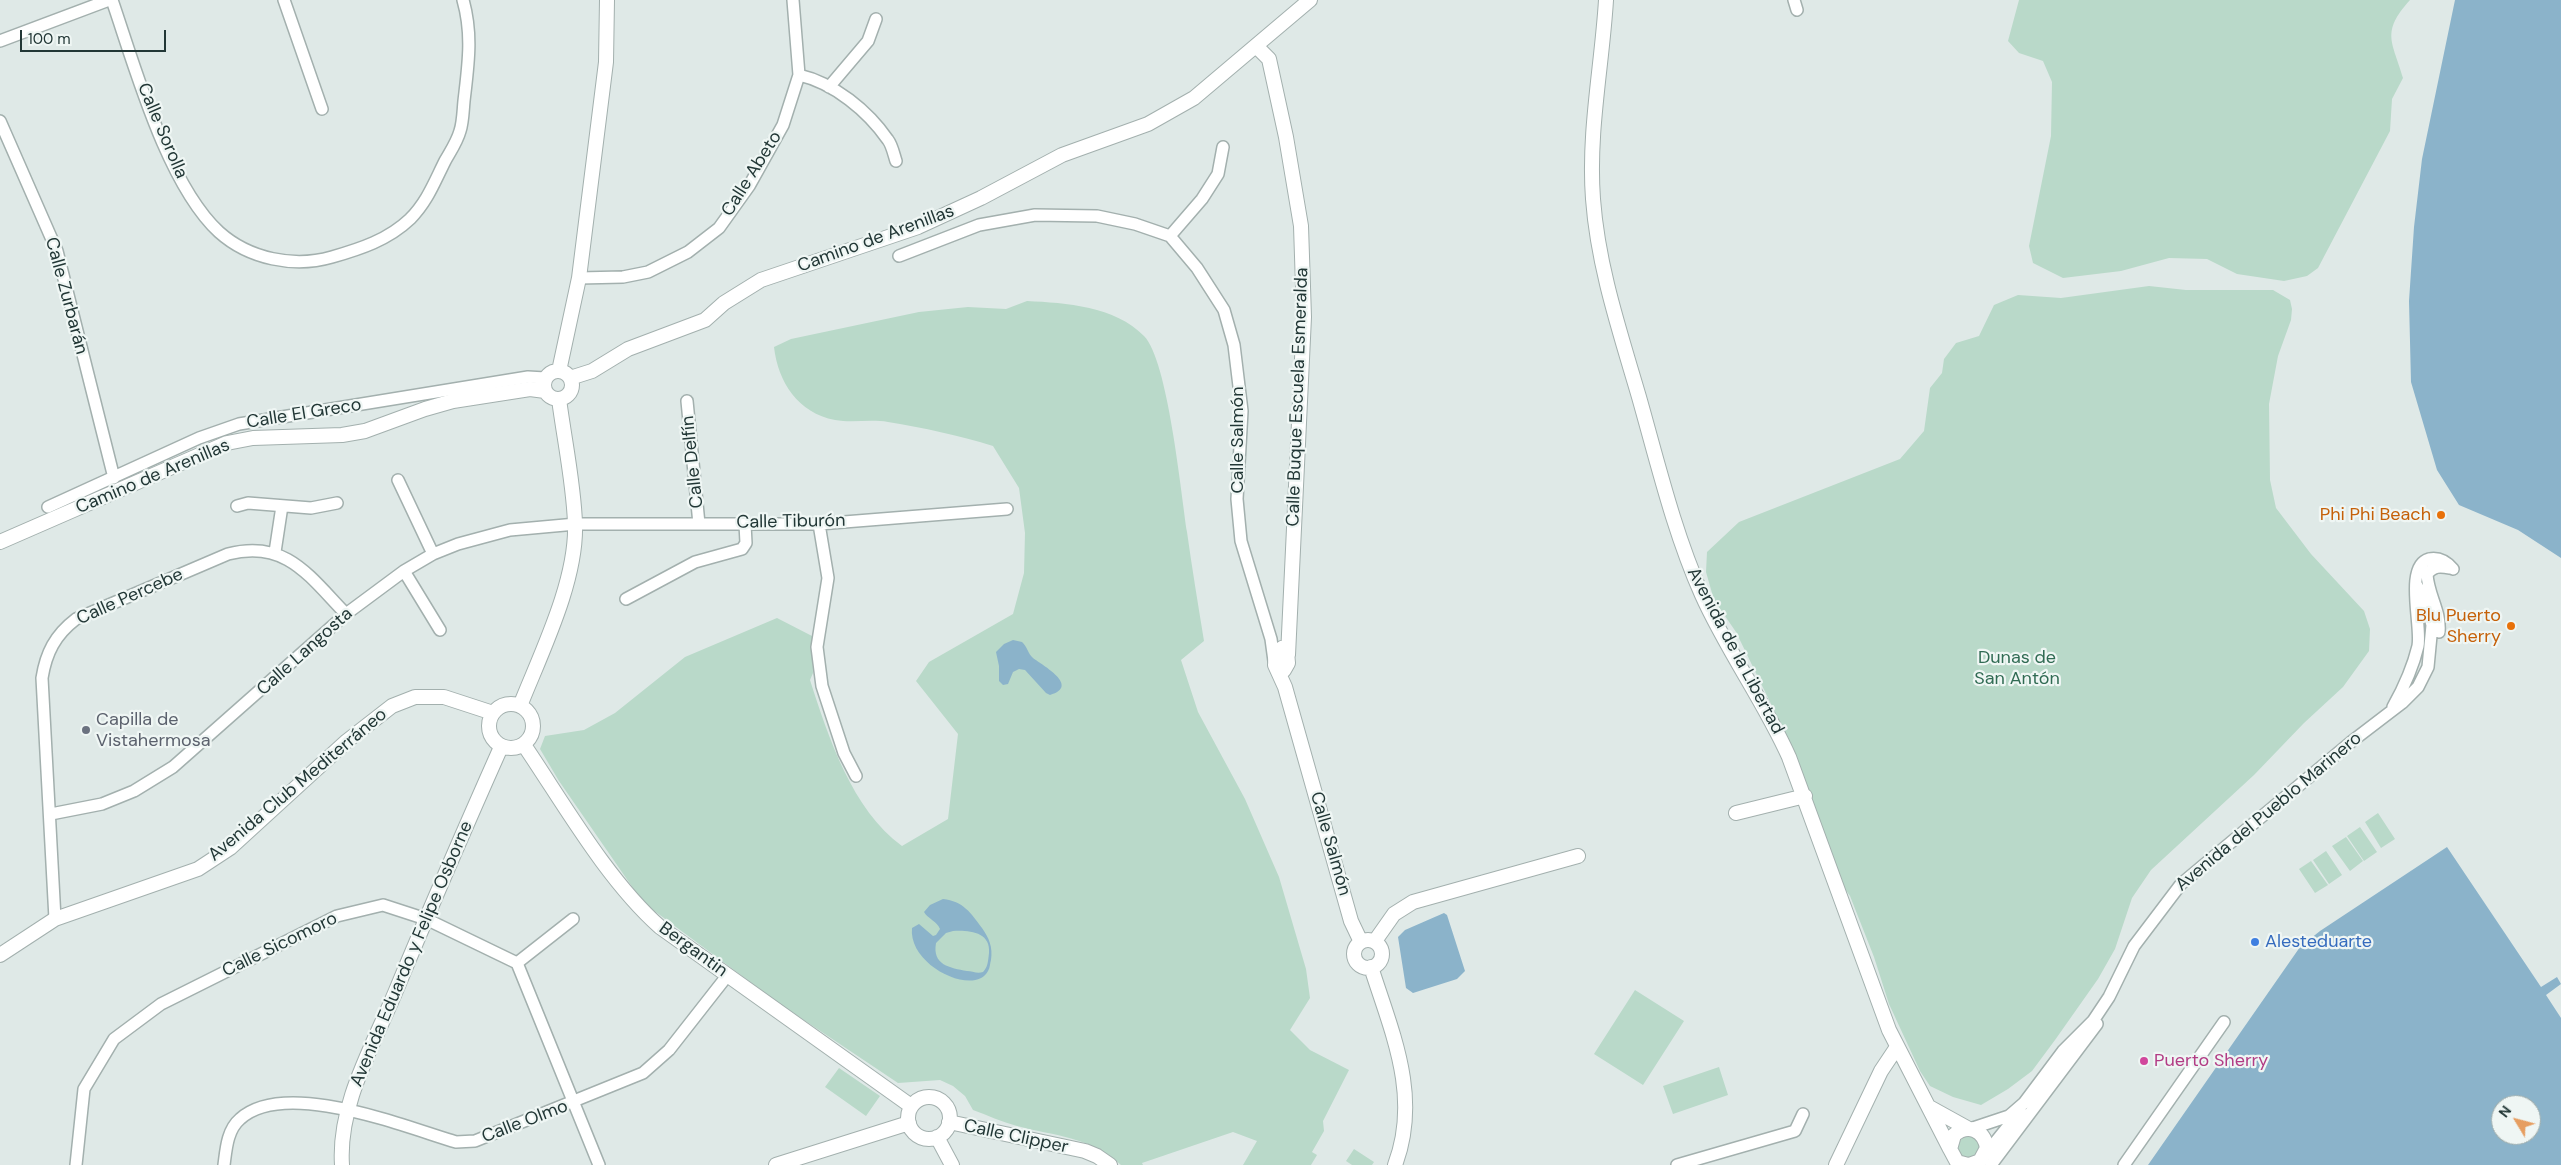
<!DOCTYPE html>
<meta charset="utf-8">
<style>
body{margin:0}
#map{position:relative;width:2561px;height:1165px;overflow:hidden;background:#dfe9e7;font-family:"DM Sans",sans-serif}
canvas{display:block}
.north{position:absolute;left:2491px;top:1095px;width:50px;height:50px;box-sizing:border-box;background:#eff6f4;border:1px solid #9daaa8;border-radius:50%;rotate:307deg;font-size:14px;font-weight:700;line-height:20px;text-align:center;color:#223736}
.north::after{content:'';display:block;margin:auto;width:18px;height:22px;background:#e69e61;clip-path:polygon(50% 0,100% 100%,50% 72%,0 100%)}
.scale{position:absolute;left:20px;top:30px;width:146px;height:22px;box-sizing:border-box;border:2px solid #223736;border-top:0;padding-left:6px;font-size:15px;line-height:18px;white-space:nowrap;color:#223736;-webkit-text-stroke:4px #eff6f4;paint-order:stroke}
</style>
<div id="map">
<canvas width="2561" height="1165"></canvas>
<div class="north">N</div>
<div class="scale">100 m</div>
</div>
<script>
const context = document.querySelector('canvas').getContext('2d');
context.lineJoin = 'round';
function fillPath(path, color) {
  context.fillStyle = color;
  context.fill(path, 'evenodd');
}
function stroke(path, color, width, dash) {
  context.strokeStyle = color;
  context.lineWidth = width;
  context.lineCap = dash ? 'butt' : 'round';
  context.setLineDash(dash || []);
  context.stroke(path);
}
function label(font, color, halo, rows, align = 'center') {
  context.font = font + ' "DM Sans",sans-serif';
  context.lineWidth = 4.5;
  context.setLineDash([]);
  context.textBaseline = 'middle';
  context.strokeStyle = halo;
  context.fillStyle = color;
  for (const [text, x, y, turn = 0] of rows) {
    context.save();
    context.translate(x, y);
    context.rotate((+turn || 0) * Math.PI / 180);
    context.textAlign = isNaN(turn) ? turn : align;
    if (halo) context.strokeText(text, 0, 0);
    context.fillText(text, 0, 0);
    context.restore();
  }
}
fillPath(new Path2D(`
 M2019,0H2410C2380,33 2393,42 2403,78L2392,99L2390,131L2318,268L2307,276L2284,281L2237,274L2207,259L2169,258L2121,271L2063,278L2033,263L2029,246L2051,136L2052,82L2043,61L2019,53L2008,41Z
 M2149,286L2186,290H2273L2290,300L2292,309L2291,320L2278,356L2269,404L2270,480L2276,508L2311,554L2364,611L2370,629L2369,651L2343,687L2304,723L2254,775L2151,870L2132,898L2115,949L2098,979L2055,1040L2032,1071L2008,1089L1981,1105L1953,1097L1930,1086L1920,1071L1889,1004L1874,957L1850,896L1838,879L1788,739L1736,632L1714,600L1706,572L1707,552L1739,522L1900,459L1924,431L1930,388L1942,373L1944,359L1956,343L1979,336L1994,305L2018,295L2061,298Z
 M1027,301C1066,303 1115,306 1144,336C1168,360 1181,493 1187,532C1192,568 1198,604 1204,641L1181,660L1198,712L1245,799L1279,877L1306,969L1310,998L1290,1030L1310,1050L1349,1070L1323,1121L1324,1131L1312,1152L1317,1155L1311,1165H1243L1257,1141L1233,1132L1142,1163L1143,1165H1121C1091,1137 1055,1136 1017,1126C1002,1122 987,1115 973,1110L965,1096L953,1086L940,1080L898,1083L780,1004L649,907L635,891L559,781L540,749L545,736L584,730L615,713L685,657L777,618L812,636L813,673L810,680C828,736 852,810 902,846L948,819L958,734L916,681L929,662L1013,614L1024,573L1025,533L1019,488L993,446C958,435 924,428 888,422C871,419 852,423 835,420C798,413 778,382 774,347L791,339L919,312L968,307L1006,309Z
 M2378,813L2395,839L2381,848L2365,822Z
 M2360,827L2377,852L2364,861L2347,836Z
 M2346,837L2363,861L2350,871L2332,846Z
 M2326,851L2342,875L2329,884L2313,860Z
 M2311,861L2328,885L2315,893L2299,869Z
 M1635,990L1684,1021L1643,1085L1594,1054Z
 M1719,1067L1728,1095L1673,1114L1663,1086Z
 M839,1068L880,1096L866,1116L825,1087Z
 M1958 1147a11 11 0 1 1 22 0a11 11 0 1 1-22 0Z
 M1354,1149L1374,1162L1372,1165H1352L1346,1161Z`), '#b9d9c9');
fillPath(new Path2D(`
 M2455,0H2561V558L2518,530L2459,505L2437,470L2411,382L2409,301L2414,227L2422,159Z
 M1013,640L1022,642C1027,646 1028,654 1033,658C1042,665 1081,686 1050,695L1046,693L1025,670L1019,669L1013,672L1008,684L1003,685L999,681V666L996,652L1004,644Z
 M2447,847L2541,987L2557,977L2561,984L2546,995L2561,1018V1165H2148L2300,947L2320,931ZM2501,1105H2531V1135H2501Z
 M943,899C963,901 971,913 982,928C989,938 993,947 991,960C990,963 990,968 988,971C975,997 908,966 912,928L919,924L933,936L936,935L940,929C937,921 928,919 924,912L930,905ZM953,931C969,930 991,932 989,953C988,961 988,967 983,972C977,974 972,971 967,971C950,968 932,965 936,943L946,933Z
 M1444,913L1447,915L1465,971L1457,979L1413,993L1406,988L1398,937L1405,930Z`), '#8bb3ca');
const minor = new Path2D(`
 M112,0C135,67 167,184 219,232C249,259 294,268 332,257C360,249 388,240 410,219C427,202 434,183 445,161C450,152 457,142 460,131C463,122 463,111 464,101C468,66 473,35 463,0
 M284,0L322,109
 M1794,0L1797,10
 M0,41L109,0
 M799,75C834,83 868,111 888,140C892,145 894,155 896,161
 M829,87L868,41L876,19
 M0,121L57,251L114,478
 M1170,236L1202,199L1218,174L1223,147
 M899,256L979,225L1035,215L1097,216L1135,224L1170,236L1197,268L1224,310L1234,345L1242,411L1237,499L1241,541L1271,639L1274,661
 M579,278L623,277L648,272L688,252L719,228L749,186L783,125L799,75L793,0
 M687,401L699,524
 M398,480L433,554
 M237,506L248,503L311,508L337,503
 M48,507L199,438L239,424L528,377L545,378
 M819,524L828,578L817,647L822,686L844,753L856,776
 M275,552L282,506
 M404,571L440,630
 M626,599L695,562L742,549L746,543L745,524
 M2439,632C2441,611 2428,595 2427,574C2434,566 2439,566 2450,568
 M2393,707C2403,689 2413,667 2418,646C2422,626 2404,566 2429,559C2439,557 2447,562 2453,569
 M51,814L102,804L134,791L173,767L346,614L404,571L433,554L458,544L510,530L576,524H819L1007,509
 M55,919L42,678C46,653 55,635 76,619L228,554C286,539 309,576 346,614
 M517,963L573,919
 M1970,1129L2009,1116L2024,1103L2063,1051L2093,1021L2109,997L2134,946L2181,884L2351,742L2402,703L2418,687L2428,667L2432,625L2425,599L2416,584
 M1985,1155L2010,1124L2023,1114
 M76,1165L84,1089L114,1039L161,1004L337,916L383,905L426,919L517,963L599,1165
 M224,1165C226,1150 227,1130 240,1119C285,1078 405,1127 456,1142L475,1141L643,1073L669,1050L727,976
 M1677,1165L1795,1131L1803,1114
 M1991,1165L2097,1024
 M2124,1165L2224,1022`);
const tertiary = new Path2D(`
 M1606,0C1602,66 1588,132 1593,199C1598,267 1620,332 1639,397C1658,464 1674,532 1702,595C1727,651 1764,701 1789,757L1889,1030L1950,1149
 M1257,47L1269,59L1286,137L1301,226L1304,317L1288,655
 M559,371L579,278L606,62L607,0
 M544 385a14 14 0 1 1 28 0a14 14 0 1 1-28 0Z
 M570,378L592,371L628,349L705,320L724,303L761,280L918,227L981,198L1062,155L1148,124L1194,98L1310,0
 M0,542L227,443L253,438L342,435L365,431L425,409L453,401L530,389L545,391
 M1277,669L1284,670L1288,663L1287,652L1282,648L1276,652L1275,665L1285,687L1351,921L1361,942
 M489 726a22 22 0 1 1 44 0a22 22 0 1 1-44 0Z
 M520,706C541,653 577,581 575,524C574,485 564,438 559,399
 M524,745C564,804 607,880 660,927L911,1106
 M1736,813L1805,796
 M1354 954a14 14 0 1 1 28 0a14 14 0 1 1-28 0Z
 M1375,941L1394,914L1413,902L1578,856
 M0,955L55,919L198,869L230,848L347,741L392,706L415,697H444L493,713
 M1371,967C1392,1033 1421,1096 1395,1165
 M908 1118a21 21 0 1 1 42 0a21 21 0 1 1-42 0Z
 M1929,1107L1967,1128
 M949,1122L1085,1151L1097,1156L1110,1165
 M937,1137L952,1165
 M342,1165C338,1105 372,1048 395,993C429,911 465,828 501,747
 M776,1165L909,1123
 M1836,1165L1881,1071L1897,1047
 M1968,1165L1957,1162L1950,1149L1954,1135C1968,1123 1984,1130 1987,1148L1980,1161L1969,1165`);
stroke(minor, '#a3b0ae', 14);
stroke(tertiary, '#a3b0ae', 16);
stroke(minor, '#fff', 11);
stroke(tertiary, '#fff', 14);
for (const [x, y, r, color] of [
 [2441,515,5,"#e8710a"],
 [2511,626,5,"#e8710a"],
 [86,730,5,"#6b7280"],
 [2255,942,5,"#3f7fe0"],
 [2144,1061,5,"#d1479c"]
]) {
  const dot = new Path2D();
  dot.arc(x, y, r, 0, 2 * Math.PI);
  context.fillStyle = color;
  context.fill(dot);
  stroke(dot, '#eff6f4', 2);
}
label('18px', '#223736', '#eff6f4', [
 ["Calle Sorolla",162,131,67],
 ["Calle Abeto",752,174,-58],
 ["Camino de Arenillas",876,239,-20],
 ["Calle Zurbarán",66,296,75],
 ["Calle Buque Escuela Esmeralda",1298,397,-88],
 ["Calle El Greco",304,414,-9],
 ["Calle Salmón",1238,440,-90],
 ["Calle Delfín",693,462,-96],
 ["Camino de Arenillas",153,477,-23],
 ["Calle Tiburón",791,522,-1],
 ["Calle Percebe",130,597,-24],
 ["Avenida de la Libertad",1735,651,62],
 ["Calle Langosta",305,652,-42],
 ["Avenida Club Mediterráneo",298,785,-40],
 ["Avenida del Pueblo Marinero",2269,812,-40],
 ["Calle Salmón",1330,844,74],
 ["Calle Sicomoro",280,945,-26],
 ["Bergantin",693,950,36],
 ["Avenida Eduardo y Felipe Osborne",412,954,-67],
 ["Calle Olmo",525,1122,-21],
 ["Calle Clipper",1016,1137,12]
]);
label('18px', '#c56008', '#eff6f4', [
 ["Phi Phi Beach",2431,515],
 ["Blu Puerto",2501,616],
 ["Sherry",2501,637]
], 'right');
label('18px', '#306b53', '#eff6f4', [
 ["Dunas de",2017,658],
 ["San Antón",2017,679]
]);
label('18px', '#5b616d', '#eff6f4', [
 ["Capilla de",96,720],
 ["Vistahermosa",96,741]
], 'left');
label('18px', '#366cbe', '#eff6f4', [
 ["Alesteduarte",2265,942]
], 'left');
label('18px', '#b23c85', '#eff6f4', [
 ["Puerto Sherry",2154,1061]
], 'left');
</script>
